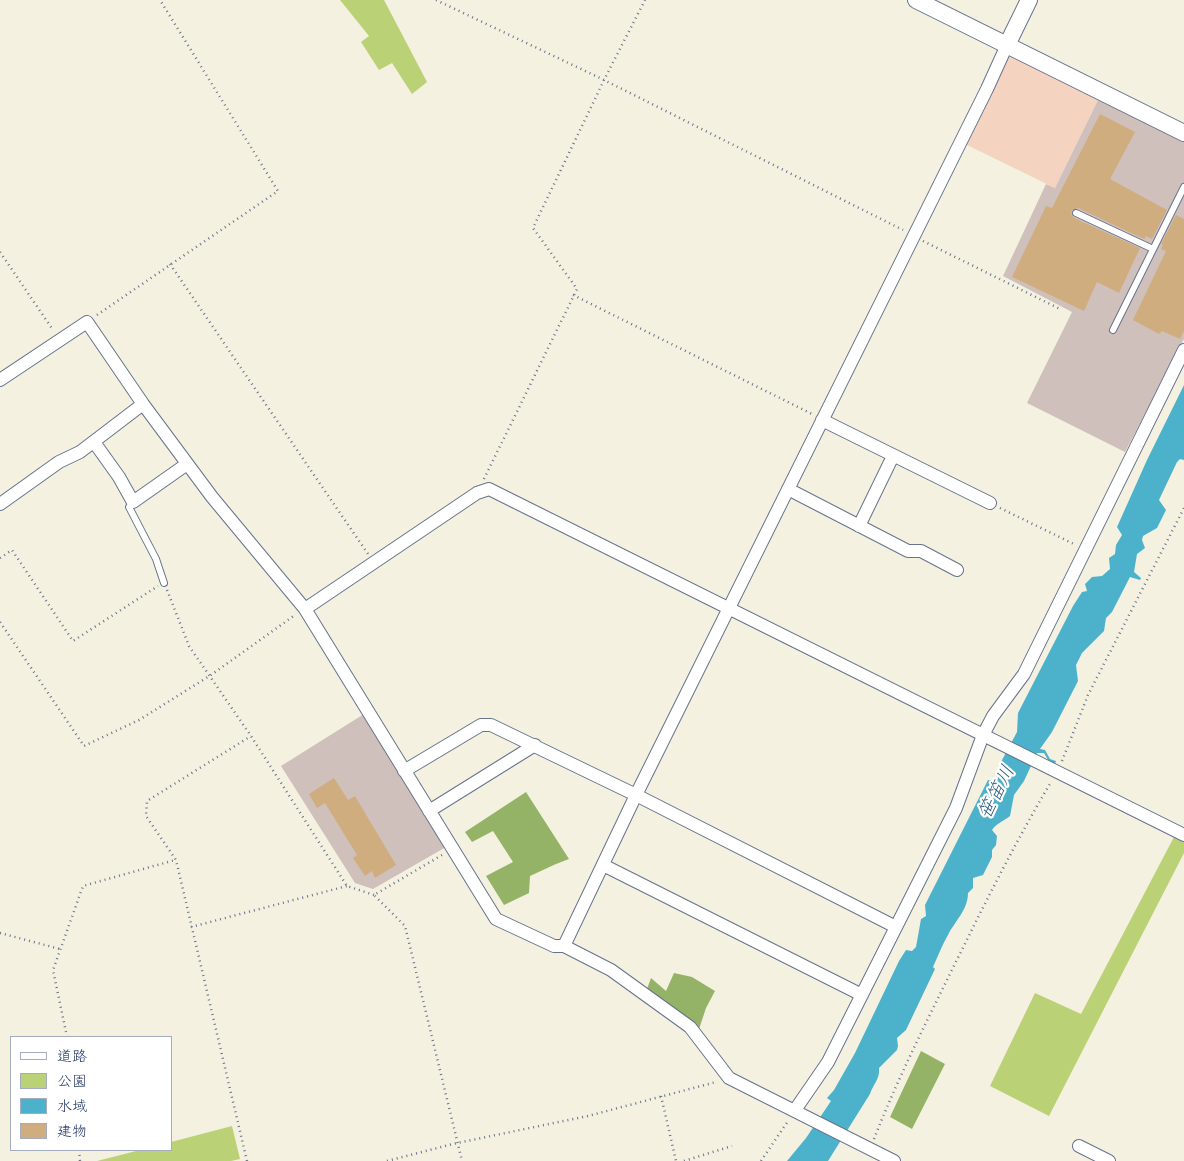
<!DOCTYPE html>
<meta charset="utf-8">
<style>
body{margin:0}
#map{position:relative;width:1184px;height:1161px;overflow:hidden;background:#f4f1e0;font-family:Mynerve,"Klee One",sans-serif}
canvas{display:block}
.legend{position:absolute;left:10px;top:1036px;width:162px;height:115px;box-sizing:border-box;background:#fff;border:1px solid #a4acbf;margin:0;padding:6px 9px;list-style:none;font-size:15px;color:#1b2f5e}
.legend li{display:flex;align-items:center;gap:10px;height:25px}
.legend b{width:25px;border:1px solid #a4acbf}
</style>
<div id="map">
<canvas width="1184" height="1161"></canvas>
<ul class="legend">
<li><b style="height:6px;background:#fff"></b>道路</li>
<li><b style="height:14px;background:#bbd176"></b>公園</li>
<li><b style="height:14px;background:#4cb2cb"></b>水域</li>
<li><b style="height:14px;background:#cfad7f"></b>建物</li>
</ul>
</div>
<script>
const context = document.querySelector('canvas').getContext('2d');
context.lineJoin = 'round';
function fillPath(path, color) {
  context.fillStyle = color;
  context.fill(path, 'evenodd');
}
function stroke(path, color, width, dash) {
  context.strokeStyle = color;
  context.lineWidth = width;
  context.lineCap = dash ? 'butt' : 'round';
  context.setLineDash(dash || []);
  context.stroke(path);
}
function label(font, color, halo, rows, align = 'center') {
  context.font = font + ' Mynerve,"Klee One",sans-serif';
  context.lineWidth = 4.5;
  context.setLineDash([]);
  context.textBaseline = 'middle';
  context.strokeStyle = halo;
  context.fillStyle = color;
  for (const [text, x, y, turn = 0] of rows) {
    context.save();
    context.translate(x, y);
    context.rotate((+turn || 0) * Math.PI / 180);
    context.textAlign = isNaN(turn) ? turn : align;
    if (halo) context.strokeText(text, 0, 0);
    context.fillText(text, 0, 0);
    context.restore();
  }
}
fillPath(new Path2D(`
 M1011,54L1099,98L1055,188L965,144L1007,56Z`), '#f4d3c0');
fillPath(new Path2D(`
 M1099,98L1184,140V339L1125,452L1027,403L1072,312L1003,276L1046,184L1055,188Z
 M364,714L446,847L373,889L355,883L281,766Z`), '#d0c0bc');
fillPath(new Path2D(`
 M340,0H384L427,82L412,94L392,63L379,70L361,42L369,36Z
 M1174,837L1184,840V853L1049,1116L990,1086L1035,993L1081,1014Z
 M232,1126L240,1159L231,1161H97L140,1150H171V1142Z`), '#bbd176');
fillPath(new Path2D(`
 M526,792L569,859L556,864L530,876L529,893L504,905L486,876L513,862L493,831L472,842L465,832Z
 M674,973L692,977L715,991L706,1008L698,1032L647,989L651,978L666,991Z
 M921,1051L945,1064L912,1129L890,1117Z`), '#94b367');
fillPath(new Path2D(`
 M1184,385V460L1180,459L1177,462L1159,500L1166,510L1157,528L1143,536L1142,540L1145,548L1137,554L1134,572L1141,578L1140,580L1130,577L1112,612L1106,618L1104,631L1082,653L1076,665L1078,681L1052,732L1040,749L1045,750L1050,759L1056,761L1055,764L1048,760L1044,753H1037L1024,781L1014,795L1010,816C1004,821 997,823 992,830L997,836L996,845L992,850V857L983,875L973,878V888L968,893C968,910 955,921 948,935C942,945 938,956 933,967L935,969L906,1030L897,1038L898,1046L897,1050L879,1068C880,1080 873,1084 870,1094L828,1161H787L806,1138L831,1101L827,1098L834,1090L855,1053L899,961L906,950L912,951L916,947L921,919L926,916L925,905L988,780L994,781L998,778L1001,762L1017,732L1018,713L1073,606L1082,592L1087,591L1085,584L1092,577L1102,576L1110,569L1109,558L1115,554L1116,545L1122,535L1117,527L1147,460Z`), '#4cb2cb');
fillPath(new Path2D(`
 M1100,114L1135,132L1110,179L1167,210L1152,239L1146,236L1144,239L1078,208L1072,210L1071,214L1074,218L1140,248L1119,293L1097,282L1084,311L1012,277L1046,206L1052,208Z
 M1176,215L1184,219V331L1180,339L1162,331L1159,334L1133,320L1166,251L1161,249L1163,245L1161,244Z
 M334,778L348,800L355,796L396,865L375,878L372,871L365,876L353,858L357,855L325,803L317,808L309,794Z`), '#cfad7f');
const service = new Path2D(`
 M1076,213L1153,249
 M1113,330L1184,187
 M133,502L129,507L156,559L164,583`);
const minor = new Path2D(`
 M0,380L87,322L143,404L212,497L305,609L496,919L554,946H564L611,970L690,1027L729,1078L894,1161
 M822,420L990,503
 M94,442L119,477L133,502L187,464
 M788,489L908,551H921L957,570
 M0,504L59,462L80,452L143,404
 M859,526L893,456
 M305,609L477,493L489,489L1184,835
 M404,771L481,725H491L636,795L896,927
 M429,811L535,745
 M603,865L862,995
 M564,946L636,795L987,89L1007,45
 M795,1110L828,1062L956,808L983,735L993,716L1024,674L1184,350
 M1079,1146L1109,1161`);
const tertiary = new Path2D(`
 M916,0L1184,133
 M1007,45L1029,0`);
stroke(service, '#67738c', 8);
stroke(minor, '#67738c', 14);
stroke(tertiary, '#67738c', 18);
stroke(new Path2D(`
 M436,0L600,78L903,230
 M923,241L1060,309
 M0,252L53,330
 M170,264L368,554
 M573,295L812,414
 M97,315L278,191L160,0
 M484,479L577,289L533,228L604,80L645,0
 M1000,508L1076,545
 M0,558L12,550L73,641L158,586
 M167,590L189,646L251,736L347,886L374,895
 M0,622L84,746L139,720L211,675L295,615
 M1062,761L1088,695L1184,508
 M442,855L374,895L405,926L462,1161
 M191,927L347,886
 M0,933L60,949
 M67,1037L53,970L83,886L175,860
 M661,1096L676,1161
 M874,1139C895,1085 921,1033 947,980C980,913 1013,846 1051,782
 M79,1150L80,1161
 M247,1161L176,860L146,816L147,801L251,736
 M387,1161L457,1143L588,1116L716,1082
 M684,1161L732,1146
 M761,1161L788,1121`), '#67738c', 2.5, [1, 4]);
stroke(service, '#fff', 6);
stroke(minor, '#fff', 12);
stroke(tertiary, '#fff', 16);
label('italic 19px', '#2c5d84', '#fff', [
 ["笹笛川",998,793,-63]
]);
</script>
